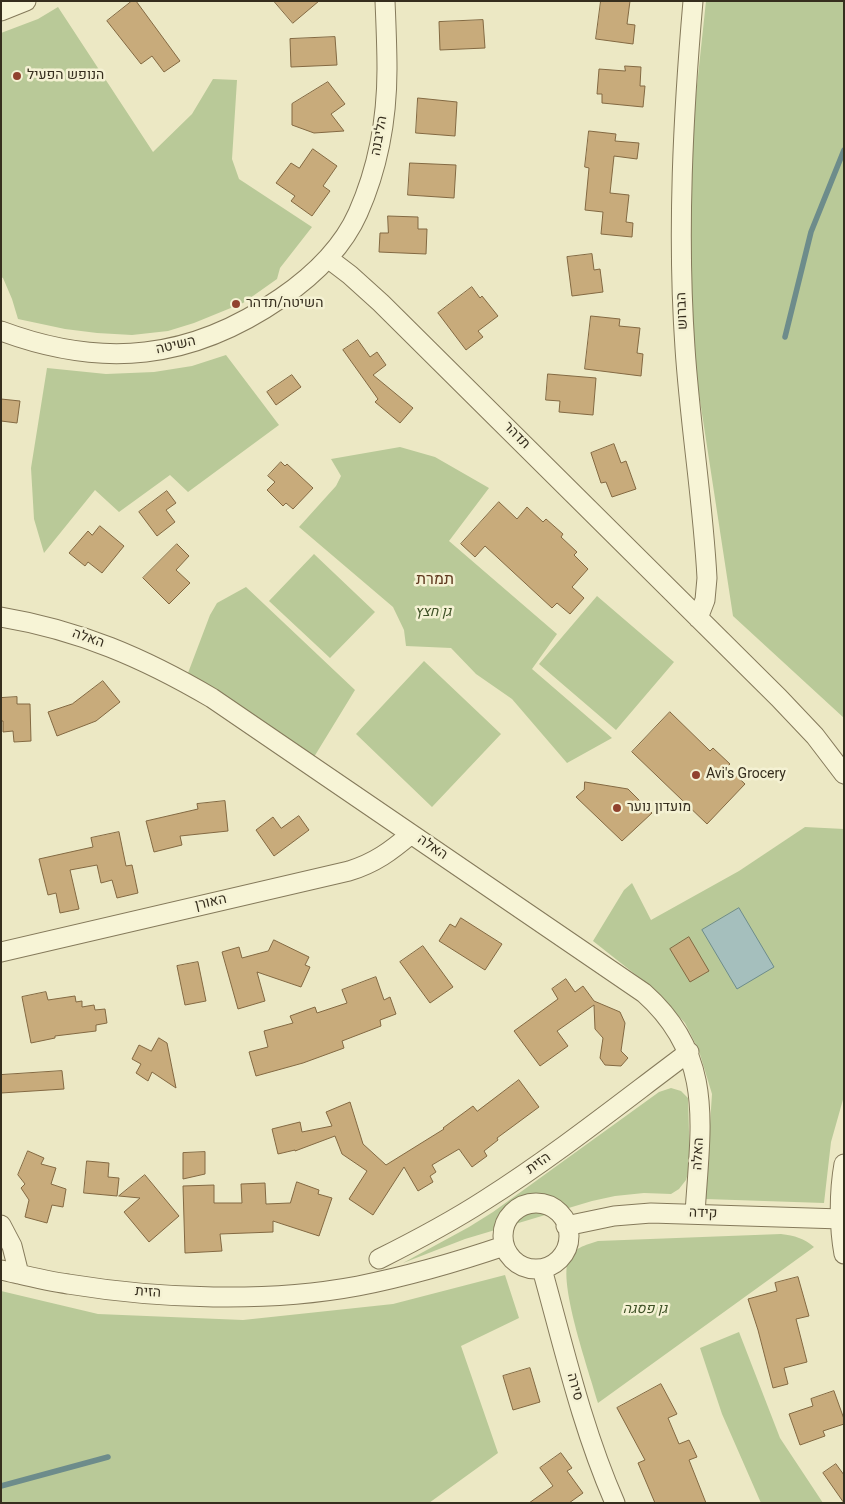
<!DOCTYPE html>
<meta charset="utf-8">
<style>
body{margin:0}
#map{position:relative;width:845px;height:1504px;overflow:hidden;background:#ece8c4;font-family:Georgia,serif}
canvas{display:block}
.frame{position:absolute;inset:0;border:2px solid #362e1e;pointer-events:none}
</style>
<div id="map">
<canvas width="845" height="1504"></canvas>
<div class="frame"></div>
</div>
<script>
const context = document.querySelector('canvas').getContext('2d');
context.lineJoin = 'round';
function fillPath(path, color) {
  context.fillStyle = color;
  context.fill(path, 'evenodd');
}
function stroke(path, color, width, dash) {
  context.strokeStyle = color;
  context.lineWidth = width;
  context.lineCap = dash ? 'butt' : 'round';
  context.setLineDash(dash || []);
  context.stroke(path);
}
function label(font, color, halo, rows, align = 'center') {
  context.font = font + ' Georgia,Heebo,serif';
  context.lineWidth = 5;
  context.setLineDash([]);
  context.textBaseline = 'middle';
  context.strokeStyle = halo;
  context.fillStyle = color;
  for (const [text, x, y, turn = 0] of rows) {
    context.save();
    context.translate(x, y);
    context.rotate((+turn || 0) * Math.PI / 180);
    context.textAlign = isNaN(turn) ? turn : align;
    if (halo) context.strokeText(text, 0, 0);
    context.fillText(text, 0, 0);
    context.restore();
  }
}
fillPath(new Path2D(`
 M706,1H844V718L733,616L684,296L688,170Z
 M58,7L153,152L192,114L213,79L237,80L232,159L239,179L312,227L280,268L277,279L243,303L194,323L168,331L132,335L97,333L65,329L18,319L12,299L3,278L1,277V33L38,19Z
 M226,355L279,425L188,492L170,475L119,512L95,490L44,553L34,519L31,468L47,368L106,374L154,372L192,366Z
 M400,447L435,457L489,488L449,541L557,634L532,669L612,738L567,763L512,699L476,674L451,648L406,646L404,630L393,607L299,527L336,486L341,476L331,459Z
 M314,554L375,612L330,658L269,601Z
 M246,587L355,690L314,757L188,673L210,615L217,603Z
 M597,596L674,662L616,730L539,664Z
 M424,661L501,734L432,807L356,734Z
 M805,827L844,829V1096L831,1142L824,1203L705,1199L712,1094L699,1051L685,1023L655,990L593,941L624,890L632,883L651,920L739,871Z
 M671,1088L681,1091L688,1098L690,1166L686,1180L679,1189L671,1194L644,1193L615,1196L592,1201L465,1239L403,1263L469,1227L493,1212L659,1092Z
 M781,1234C795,1236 804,1238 814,1247L598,1403C590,1374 559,1287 568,1261C572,1248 586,1245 598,1241Z
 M505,1275L519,1318L461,1346L498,1453L429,1503H1V1291L98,1314L243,1320L393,1304Z
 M739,1332L780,1438L823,1503H761L722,1414L700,1348Z`), '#b9c998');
const water = new Path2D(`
 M739,908L774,967L737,989L702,930Z`);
fillPath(water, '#a5bfbd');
stroke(water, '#6d8c8b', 1);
stroke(new Path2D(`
 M785,337L811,232L844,150
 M1,1486L108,1457`), '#6d8c8b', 5.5);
const building = new Path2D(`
 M132,1H136L180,61L164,72L152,56L141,64L107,21Z
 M274,1H319L293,23Z
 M601,1H630L627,24L635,25L633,44L596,39Z
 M483,20L485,48L440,50L439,22Z
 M335,37L337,65L291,67L290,39Z
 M625,66L641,67L640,86H645L643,107L602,103V94H597L599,69L625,71Z
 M328,82L345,104L331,114L344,131L314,133L292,125V104Z
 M418,98L457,102L455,136L416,133Z
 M589,131L616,134L615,141L639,143L637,159L614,156L610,193L629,195L626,222L633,223L632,237L601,234L603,212L585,210L589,168L585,167Z
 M313,149L337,166L323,186L330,191L312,216L291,201L295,196L276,183L291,163L299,168Z
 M410,163L456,165L454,198L408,195Z
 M388,216L418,217V229H427L426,254L379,252L380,233H388Z
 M592,254L594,270L600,269L603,292L572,296L567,257Z
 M472,287L480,298L482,296L498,316L478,331L483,337L466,350L438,313Z
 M591,316L620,319L619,326L640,328L637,353L643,354L641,376L585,369Z
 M358,340L370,357L377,352L386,365L373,375L413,408L400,423L375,402L378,399L343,350Z
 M548,374L596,378L593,415L559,412L560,401L546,400Z
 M292,375L301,387L276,405L267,392Z
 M1,399L20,401L17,423L1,421Z
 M614,444L621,463L626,461L636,489L612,497L606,482L601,483L591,453Z
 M281,462L285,466L287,464L313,488L293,509L286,503L283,506L267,490L275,482L268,476Z
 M167,491L176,503L166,510L175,522L157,536L139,512Z
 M499,502L517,519L527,507L543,522L546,519L563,534L561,537L577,552L574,555L588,569L572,587L584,598L570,614L557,603L552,608L485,546L475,557L461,544Z
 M100,526L124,546L102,573L88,562L85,566L69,553L88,531L92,535Z
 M177,544L189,556L176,570L190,583L169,604L143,578Z
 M103,681L120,702L96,721L57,736L48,712L72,704Z
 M17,697V704H30L31,741L14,742L13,731L3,732V721H1V698Z
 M670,712L710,751L713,748L730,764L727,767L745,784L707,824L632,752Z
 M585,782L628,789L652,813L622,841L576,797L584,790Z
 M225,801L228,831L180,836L182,845L154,852L146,821L198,809L197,804Z
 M299,816L309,830L274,856L256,830L273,817L281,828Z
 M119,832L126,866L132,865L138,893L117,898L112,880L101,883L97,865L70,870L79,909L60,913L56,893L48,895L39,859L93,847L91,838Z
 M461,918L502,944L485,970L439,941L450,924L455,927Z
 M689,937L709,971L690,982L670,949Z
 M274,940L309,957L305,965L310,967L301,987L257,972L265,1001L238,1009L222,952L239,947L242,958L268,951Z
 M423,946L453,987L430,1003L400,962Z
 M198,962L206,1001L185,1005L177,966Z
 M376,977L384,1000L390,997L396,1014L380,1020L381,1026L342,1041L344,1048L303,1063L256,1076L249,1052L268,1047L264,1031L293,1023L290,1016L315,1007L317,1013L347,1003L342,990Z
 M566,979L575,992L583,986L594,1001L620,1012L625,1023L621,1051L628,1058L621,1066L605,1065L600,1058L603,1038L595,1029L594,1005L557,1031L568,1046L540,1066L514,1031L558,999L552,989Z
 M46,992L48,1000L75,996L76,1002L82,1001V1007L94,1005L95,1010L105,1009L107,1023L96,1025V1031L55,1036V1038L31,1043L22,997Z
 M159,1038L167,1043L176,1088L152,1072L148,1081L136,1073L141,1064L132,1059L139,1045L151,1051Z
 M62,1071L64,1089L1,1093V1075Z
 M519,1080L539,1107L497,1138L498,1140L484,1151L487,1156L472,1167L459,1149L432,1165L436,1172L430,1176L433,1182L418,1191L404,1167L373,1215L349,1199L367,1171L342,1154L335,1136L295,1151V1150L278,1154L272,1129L300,1122L302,1132L332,1126L326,1112L350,1102L363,1144L386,1165L444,1129L443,1128L473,1106L477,1111Z
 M28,1151L44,1158L41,1164L56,1168L51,1184L66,1189L63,1207L52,1205L47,1223L25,1217L29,1200L21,1188L25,1184L18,1175Z
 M205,1152V1174L183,1179V1153Z
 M87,1161L109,1163L108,1177L119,1178L117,1196L84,1193Z
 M145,1175L179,1216L149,1242L124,1212L140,1198L119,1196Z
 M297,1182L319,1190L318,1194L332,1198L319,1236L273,1221V1232L220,1234L222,1251L185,1253L183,1186L214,1185V1203H242L241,1184L265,1183L266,1204L290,1203Z
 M798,1277L809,1316L796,1319L807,1362L784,1368L788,1384L773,1388L758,1330L748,1299L777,1291L775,1283Z
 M530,1368L540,1402L513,1410L503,1376Z
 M661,1384L677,1414L668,1418L679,1444L689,1440L697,1457L689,1460L706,1503H655L638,1463L645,1460L617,1408Z
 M834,1391L844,1419V1424L823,1431L825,1436L800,1445L789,1414L813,1406L811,1399Z
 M561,1453L572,1468L567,1471L583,1493L569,1503H529L553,1486L540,1468Z
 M836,1464L844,1475V1503L823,1473Z`);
fillPath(building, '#c8ab7b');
stroke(building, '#836942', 1);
const minor = new Path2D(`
 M693,1C683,116 677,233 685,348C690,425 703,501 707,578L705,600L698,618
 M1,11L26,1
 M329,259L350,275L381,303L779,698L815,736L844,774
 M1,331C103,369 191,360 281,298C313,276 342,249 358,213C378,168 387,118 387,69C387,47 386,24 385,1
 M1,617C79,630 144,658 212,698L644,993C716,1057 700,1127 695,1214
 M1,952L349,871C375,863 391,851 411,834
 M844,1164C839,1192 839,1227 844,1254
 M503 1236a33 33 0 1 1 66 0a33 33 0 1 1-66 0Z
 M1,1225L12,1246L19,1274
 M566,1226L614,1216L651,1213L841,1219
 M379,1259C415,1241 451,1222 485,1200C556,1155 622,1102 689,1052
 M542,1269C564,1348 582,1428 615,1503
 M1,1270C23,1275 46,1281 68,1284C160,1299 267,1303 358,1286C408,1276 457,1262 504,1246`);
stroke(minor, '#857a5b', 21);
stroke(minor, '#f7f4d6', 19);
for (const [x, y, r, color] of [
 [17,76,5,"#91422e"],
 [236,304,5,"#91422e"],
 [696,775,5,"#91422e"],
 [617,808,5,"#91422e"]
]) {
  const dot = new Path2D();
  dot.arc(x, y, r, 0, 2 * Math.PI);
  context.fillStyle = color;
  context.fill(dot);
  stroke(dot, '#f4f1d3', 2);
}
label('14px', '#362e1e', '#f4f1d3', [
 ["הנופש הפעיל",27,76],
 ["השיטה/תדהר",246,304],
 ["Avi's Grocery",706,775],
 ["מועדון נוער",627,808]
], 'left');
label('14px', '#362e1e', '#f4f1d3', [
 ["הליבנה",380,136,-80],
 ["הברוש",683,311,-92],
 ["השיטה",176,346,-13],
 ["תדהר",516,436,45],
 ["האלה",88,639,19],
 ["האלה",432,848,34],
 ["האורן",211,903,-13],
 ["האלה",699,1154,-87],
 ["הזית",539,1164,-35],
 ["קידה",703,1214,2],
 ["הזית",148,1293,4],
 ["סירה",574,1387,75]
]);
label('italic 14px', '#3e5126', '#f4f1d3', [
 ["גן חצץ",433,613],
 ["גן פסגה",645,1310]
]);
label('16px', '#603a20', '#f4f1d3', [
 ["תמרת",435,581]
]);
</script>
